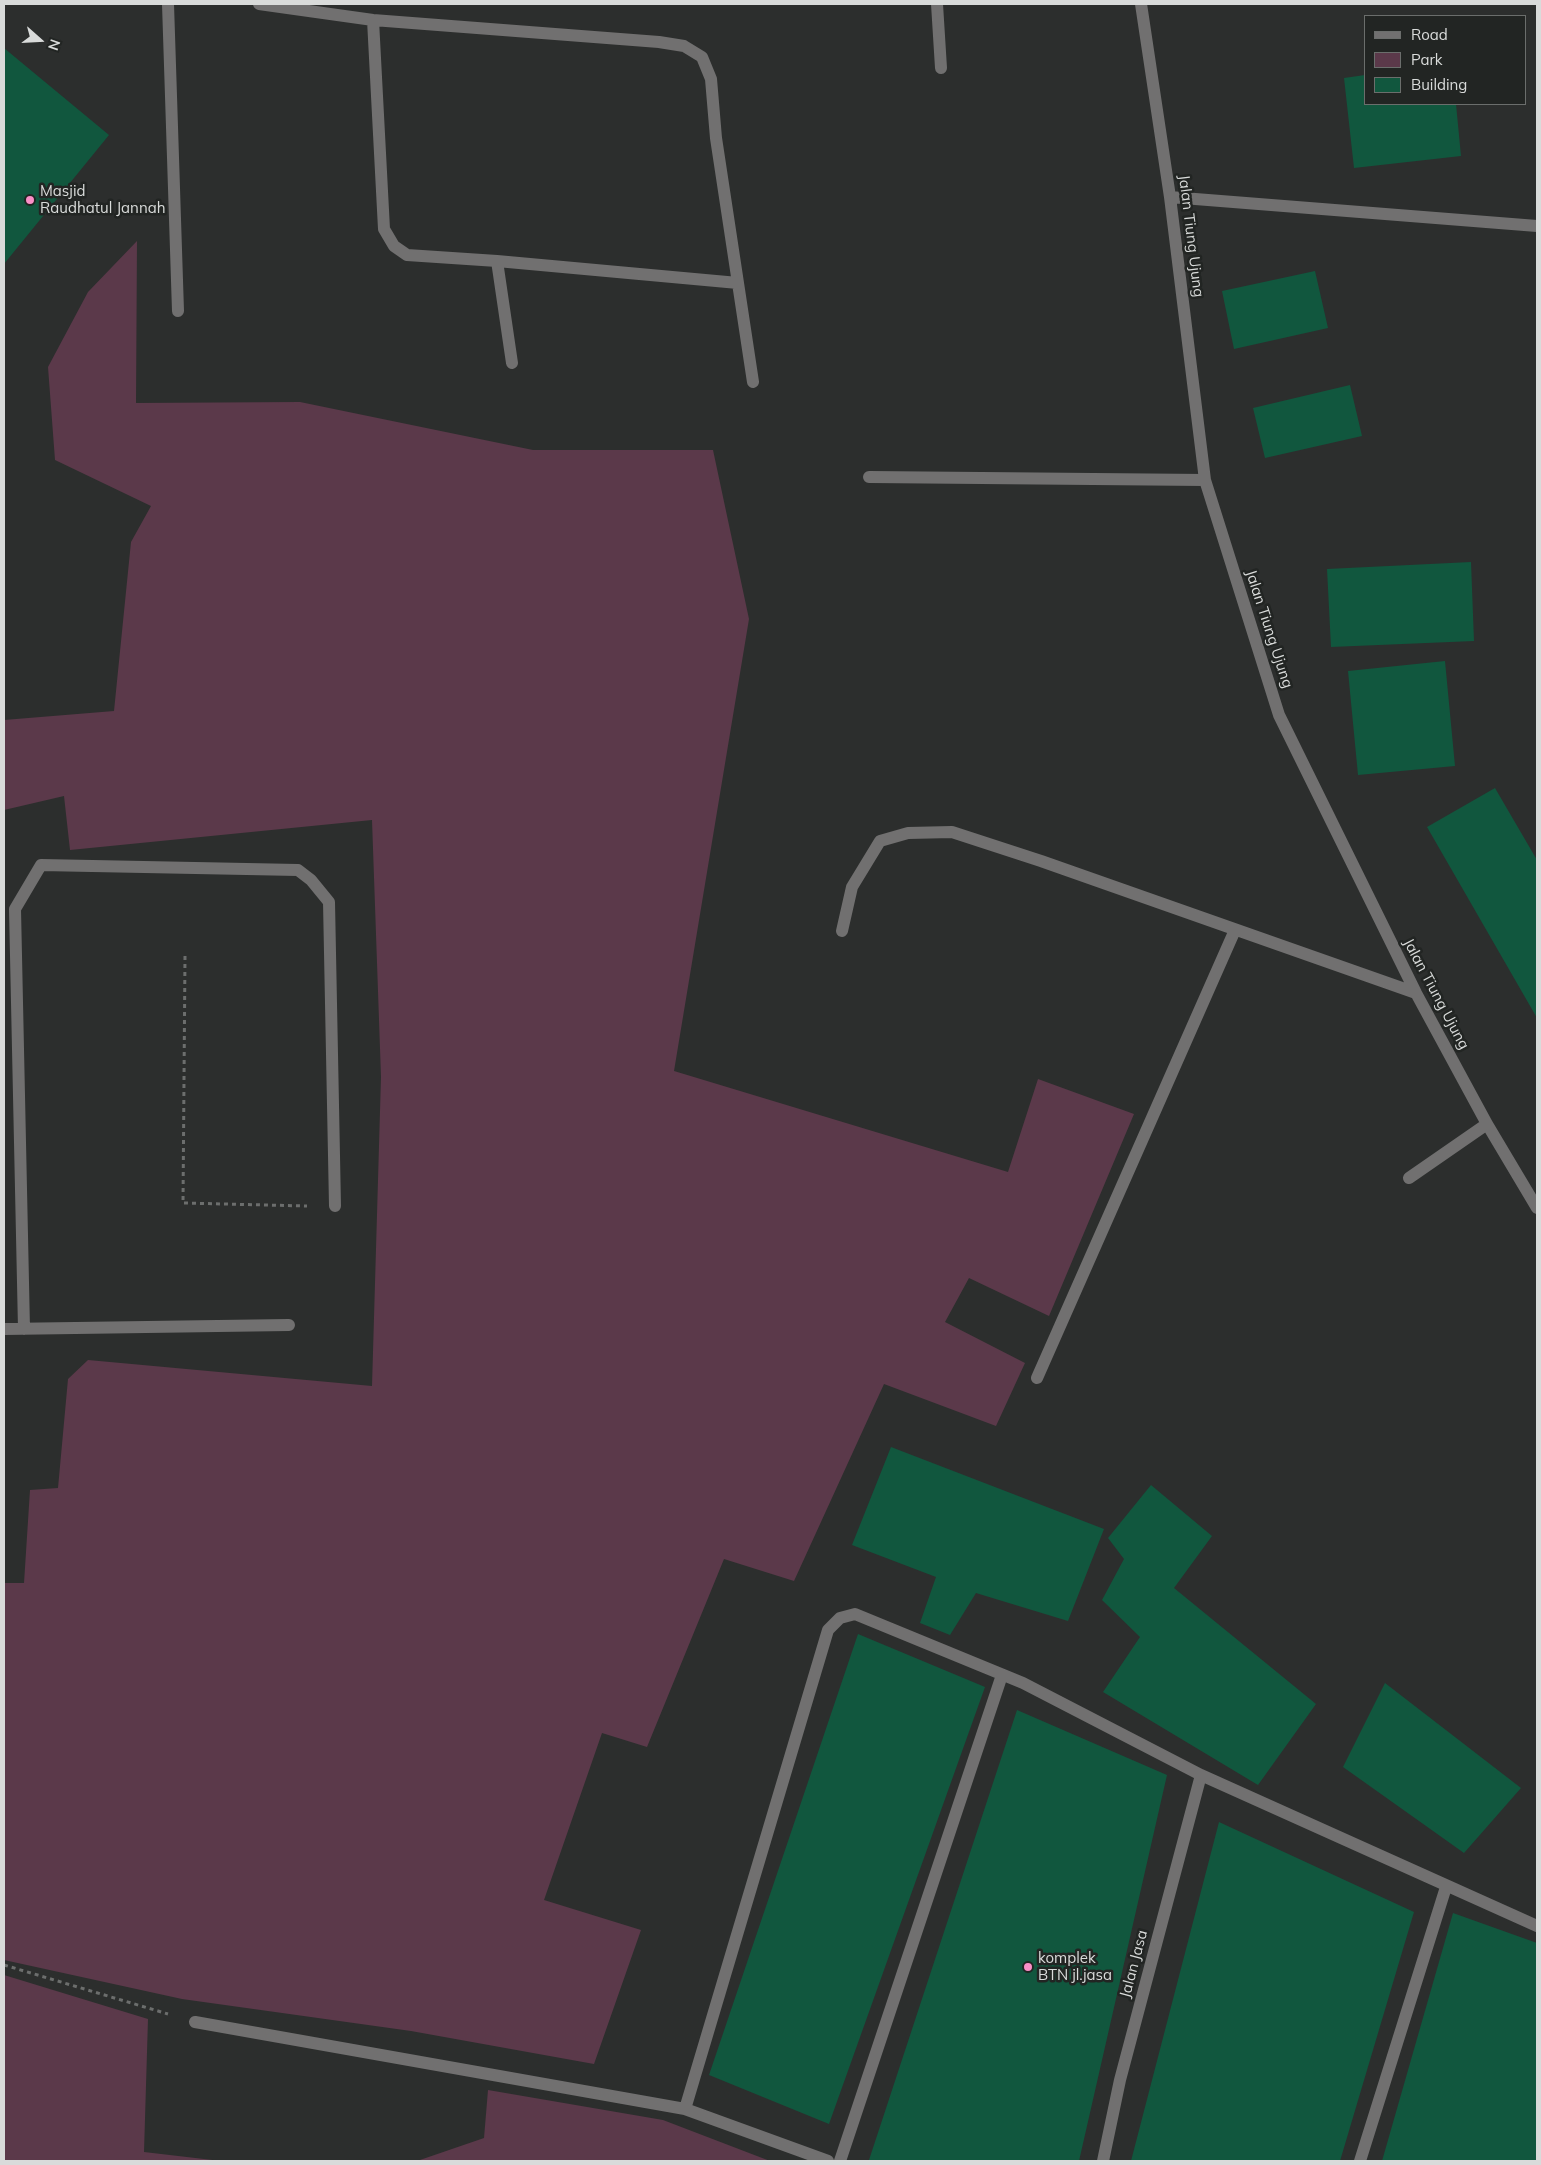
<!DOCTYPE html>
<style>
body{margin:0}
#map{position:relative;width:1541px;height:2165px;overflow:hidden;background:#2c2e2d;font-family:Mulish,sans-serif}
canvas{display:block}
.frame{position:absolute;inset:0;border:5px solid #d9dbda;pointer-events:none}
.legend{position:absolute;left:1364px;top:15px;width:162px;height:90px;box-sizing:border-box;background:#222523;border:1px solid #6b6e6c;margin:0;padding:6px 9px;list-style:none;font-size:15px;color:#d9dbda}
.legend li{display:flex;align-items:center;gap:10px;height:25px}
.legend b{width:25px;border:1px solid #6b6e6c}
.north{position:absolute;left:15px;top:15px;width:50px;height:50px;-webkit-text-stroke:4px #222523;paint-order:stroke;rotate:109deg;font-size:14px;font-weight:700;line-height:20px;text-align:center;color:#d9dbda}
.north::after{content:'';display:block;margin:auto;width:18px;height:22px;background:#d9dbda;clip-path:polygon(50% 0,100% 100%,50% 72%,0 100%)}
</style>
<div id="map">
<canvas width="1541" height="2165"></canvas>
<div class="frame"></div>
<ul class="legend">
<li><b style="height:6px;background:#717070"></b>Road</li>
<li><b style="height:14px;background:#5b394a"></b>Park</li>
<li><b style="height:14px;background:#11573e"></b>Building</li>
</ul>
<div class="north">N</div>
</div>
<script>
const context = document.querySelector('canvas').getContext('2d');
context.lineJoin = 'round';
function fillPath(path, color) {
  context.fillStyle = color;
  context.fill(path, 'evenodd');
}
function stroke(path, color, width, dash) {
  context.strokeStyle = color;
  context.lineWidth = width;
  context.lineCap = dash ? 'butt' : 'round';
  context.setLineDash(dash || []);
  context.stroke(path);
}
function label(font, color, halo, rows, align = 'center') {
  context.font = font + ' Mulish,sans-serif';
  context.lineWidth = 5;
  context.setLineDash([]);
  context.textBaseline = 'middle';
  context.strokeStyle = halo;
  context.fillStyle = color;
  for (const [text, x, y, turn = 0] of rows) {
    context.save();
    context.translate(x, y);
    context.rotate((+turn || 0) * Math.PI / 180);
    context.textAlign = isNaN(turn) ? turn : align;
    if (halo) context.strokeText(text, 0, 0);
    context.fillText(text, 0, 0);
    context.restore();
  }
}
fillPath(new Path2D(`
 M137,241L136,403L300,402L533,450H713L749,619L674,1071L1008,1172L1038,1079L1134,1114L1049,1316L969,1278L945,1322L1025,1363L996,1426L884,1384L794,1581L724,1559L647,1747L602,1733L544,1900L641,1930L594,2064L411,2031L182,1999L4,1960V1583H24L30,1490L58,1488L68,1379L88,1360L372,1386L381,1077L372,820L70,850L64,796L4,810V720L114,711L131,542L151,506L55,460L48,367L88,292Z
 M4,1975L148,2019L144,2152L221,2161H4Z
 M488,2090L663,2120L770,2161H417L484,2138Z`), '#5b394a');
fillPath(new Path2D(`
 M4,48L109,135L4,264Z
 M1365,75V104H1456L1461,156L1354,168L1344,78Z
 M1315,271L1328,328L1234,349L1222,291Z
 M1350,385L1362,436L1265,458L1253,408Z
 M1471,562L1474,641L1331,647L1327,569Z
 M1445,661L1455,766L1358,775L1348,671Z
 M1495,788L1537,860V1018L1427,827Z
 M891,1447L1104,1529L1068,1621L976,1593L950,1635L920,1623L936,1577L852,1545Z
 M1151,1485L1212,1536L1174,1588L1316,1704L1258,1785L1103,1692L1140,1637L1102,1600L1124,1559L1108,1538Z
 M858,1634L985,1687L829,2124L709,2075Z
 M1385,1683L1521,1788L1464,1853L1343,1767Z
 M1017,1710L1167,1775L1079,2161H874L869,2160Z
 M1219,1822L1414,1912L1340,2161H1131Z
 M1453,1913L1537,1943V2161H1382Z`), '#11573e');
stroke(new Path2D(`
 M185,956L183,1203L307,1206
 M4,1965L168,2014`), '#6c6e6d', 3, [4, 4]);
stroke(new Path2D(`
 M168,4L178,311
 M259,4L373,20L659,42L684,46L702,57L711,79L716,138L753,382
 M937,4L941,68
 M1141,4L1170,197L1205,480L1279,715L1416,993L1487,1124L1537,1208
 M373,20L384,229L394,246L407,255L497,261L738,283
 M1170,197L1537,226
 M497,261L512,363
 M869,477L1205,480
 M842,931L852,887L880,841L908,833L952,832L1041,861L1416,993
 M1409,1178L1487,1124
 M4,1329L289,1325
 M24,1329L15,909L41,865L298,870L311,880L329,902L335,1206
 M1037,1378L1235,930
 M195,2022L685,2109L828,2161
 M685,2109L828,1630L840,1618L855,1614L1023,1683L1201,1775L1537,1926
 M840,2161L1002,1675
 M1103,2161L1120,2080L1201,1775
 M1360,2161L1446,1887`), '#717070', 12);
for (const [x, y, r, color] of [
 [30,200,5,"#fa8fc7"],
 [1028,1967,5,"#fa8fc7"]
]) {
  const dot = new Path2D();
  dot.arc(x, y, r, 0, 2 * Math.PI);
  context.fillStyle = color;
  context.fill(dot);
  stroke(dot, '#222523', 2);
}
label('15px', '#d9dbda', '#222523', [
 ["Masjid",40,191],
 ["Raudhatul Jannah",40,208],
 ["komplek",1038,1958],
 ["BTN jl.jasa",1038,1975]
], 'left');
label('15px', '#d9dbda', '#222523', [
 ["Jalan Tiung Ujung",1191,236,83],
 ["Jalan Tiung Ujung",1269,629,72],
 ["Jalan Tiung Ujung",1436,994,62],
 ["Jalan Jasa",1134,1964,-75]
]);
</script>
